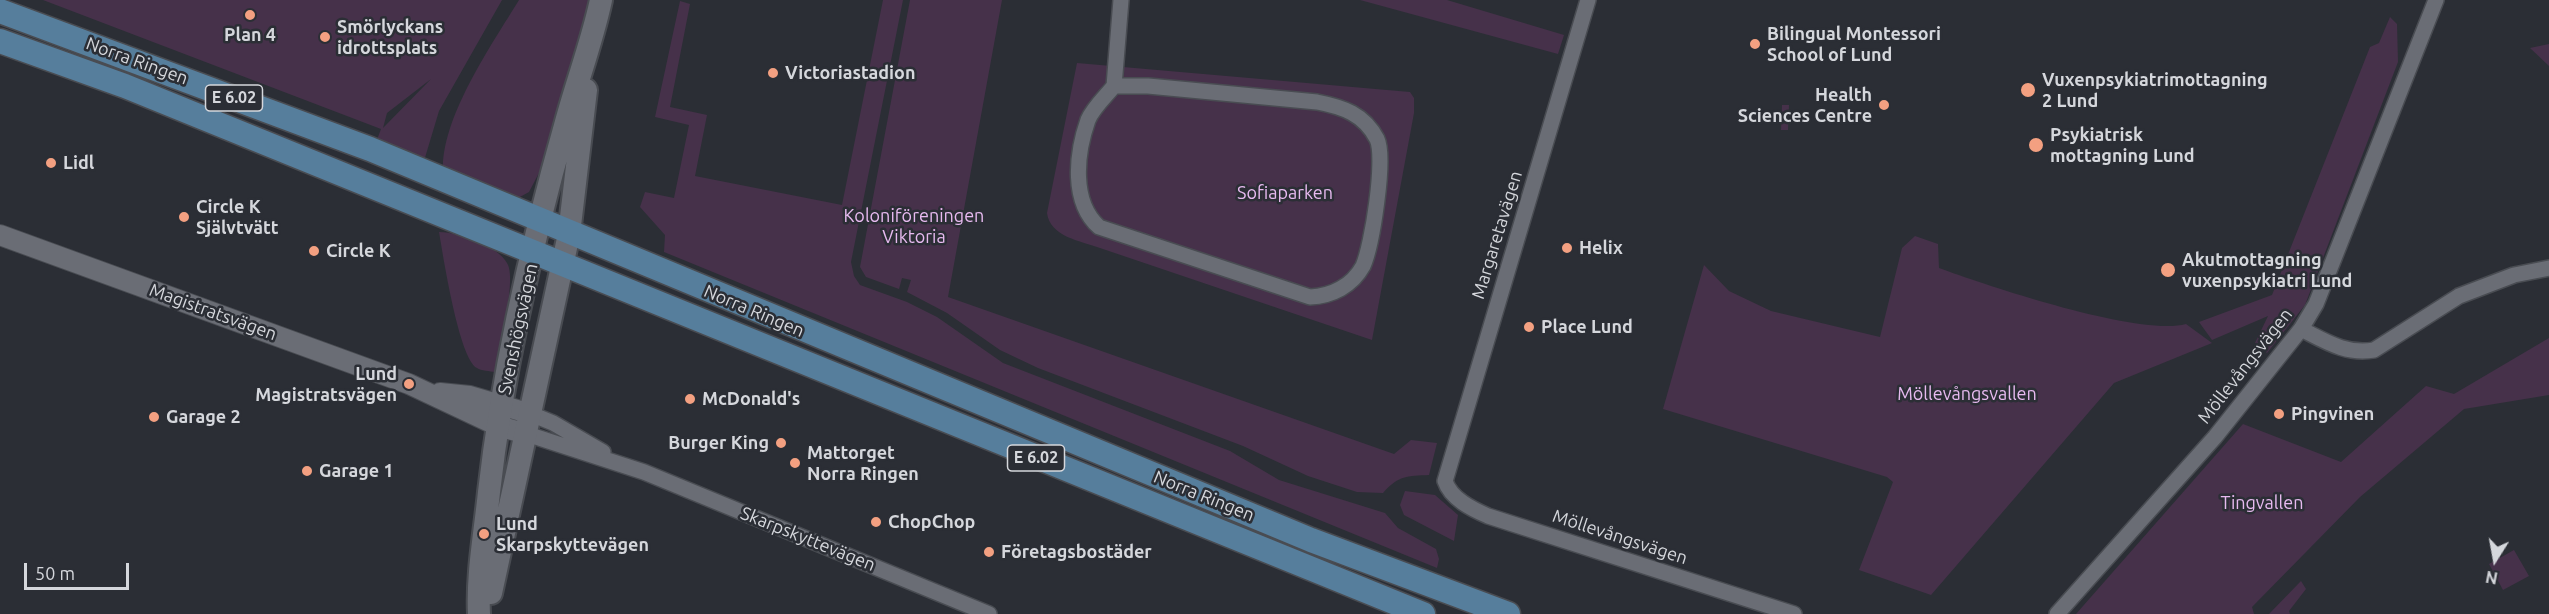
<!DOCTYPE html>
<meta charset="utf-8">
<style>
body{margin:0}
#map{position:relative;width:2549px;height:614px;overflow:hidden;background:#2b2e35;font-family:Ubuntu,sans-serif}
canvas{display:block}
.north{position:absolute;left:2465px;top:530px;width:60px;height:60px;-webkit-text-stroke:4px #2b2e35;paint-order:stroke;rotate:191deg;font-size:16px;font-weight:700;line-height:24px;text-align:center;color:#d5d7dc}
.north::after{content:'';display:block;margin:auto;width:21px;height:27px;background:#d5d7dc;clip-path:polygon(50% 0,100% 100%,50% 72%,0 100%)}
.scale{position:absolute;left:24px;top:563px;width:105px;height:27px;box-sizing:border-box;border:3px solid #d5d7dc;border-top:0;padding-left:8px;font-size:18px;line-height:21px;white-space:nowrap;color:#d5d7dc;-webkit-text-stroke:4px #2b2e35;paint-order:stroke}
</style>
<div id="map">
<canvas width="2549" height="614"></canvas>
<div class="north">N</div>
<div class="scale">50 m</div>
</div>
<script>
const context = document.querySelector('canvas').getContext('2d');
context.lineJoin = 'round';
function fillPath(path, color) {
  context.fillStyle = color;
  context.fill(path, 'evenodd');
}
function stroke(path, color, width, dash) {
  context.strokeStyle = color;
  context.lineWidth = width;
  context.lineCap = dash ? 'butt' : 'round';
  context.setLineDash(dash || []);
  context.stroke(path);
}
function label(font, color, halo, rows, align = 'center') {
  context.font = font + ' Ubuntu,sans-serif';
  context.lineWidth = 5;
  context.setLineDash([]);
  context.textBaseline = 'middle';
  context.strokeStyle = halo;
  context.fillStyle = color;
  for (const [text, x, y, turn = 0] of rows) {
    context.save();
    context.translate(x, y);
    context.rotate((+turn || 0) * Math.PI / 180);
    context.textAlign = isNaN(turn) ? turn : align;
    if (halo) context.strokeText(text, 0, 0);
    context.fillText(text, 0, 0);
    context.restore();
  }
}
fillPath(new Path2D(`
 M43,0H502L439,111L424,161L375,145L381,129ZM431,79L383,128L387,113Z
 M519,0H590L575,59L540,171L529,192L518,198L502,193L443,166C444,114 492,44 519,0Z
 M883,0H903L851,262L854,276L860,285L907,302L937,317L1003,363L1230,451L1279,480L1385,513L1398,528L1436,549L1439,559L1437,568L664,252L665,235L640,207L645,192L674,198L689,125L655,117L680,1L690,4L670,107L707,115L695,176L842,205Z
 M910,0H1002L948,297L1394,454L1411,440L1437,443L1429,475C1407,476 1399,475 1383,493L1357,492L1308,476L1243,446L1038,368L1000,350L947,313L907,292L911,280L902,278L899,289L866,277L860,267Z
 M1360,0H1447L1564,35L1558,54Z
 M2390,17L2397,24L2398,62L2305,305L2267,353L2255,343L2268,316L2212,340L2199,322L2272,295L2370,47L2379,43Z
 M2549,44V66L2530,48Z
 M1077,63L1410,92L1414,98V113L1372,340L1100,248C1081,241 1050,237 1047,213Z
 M1782,105H1789L1788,130H1781Z
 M439,232C452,232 462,237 475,241C486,245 503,253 508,265C516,283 499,349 495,372C490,371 481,371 477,368C459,359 443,255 439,232Z
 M1915,236L1938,244L1939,268C1988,286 2140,337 2186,324L2212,343L2114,383L1931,595L1859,570L1893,482L1887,477L1663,409L1704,265L1729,291L1771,311L1880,337L1902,248Z
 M2549,338V395L2464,409L2360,497L2252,607L2254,614H2076L2243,424L2341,462L2426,386L2454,394Z
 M1405,491L1435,495L1458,515L1454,541L1404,515L1400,505Z
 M2514,550L2529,576L2503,590L2489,564Z
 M2301,581L2306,589L2289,611L2290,614H2269Z`), '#46314a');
const minor = new Path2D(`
 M1588,0L1445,481C1451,499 1472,509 1488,516L1794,614
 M1114,86H1148L1317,102C1343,107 1364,114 1377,139C1386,158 1372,246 1363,266C1352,286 1332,296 1310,297L1099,227C1071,202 1076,154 1088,120C1093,108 1106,96 1114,86Z
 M1114,86L1121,0
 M2301,329C2325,341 2346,355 2374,350L2459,296L2514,275L2549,268
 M531,414L553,423L603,452
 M527,434L644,472L989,614
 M2057,614L2215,437L2301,329L2316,304L2436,0`);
const tertiary = new Path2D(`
 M0,235L409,384L498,426L527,434
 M440,393L470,396L531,414`);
const secondary = new Path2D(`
 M491,593L569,234L586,90
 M479,614C477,574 485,532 489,492C503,368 532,242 566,122C577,81 592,42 601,0`);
const primary = new Path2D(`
 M0,11L370,149L1311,540L1508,614
 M0,41L125,86L1423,614`);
stroke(minor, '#494c52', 18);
stroke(tertiary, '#494c52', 22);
stroke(secondary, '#494c52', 26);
stroke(primary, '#494c52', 27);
stroke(minor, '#6a6d75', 15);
stroke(tertiary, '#6a6d75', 20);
stroke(secondary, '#6a6d75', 22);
stroke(primary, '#567e9c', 24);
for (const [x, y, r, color] of [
 [250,15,6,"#f3a081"],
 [325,37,6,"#f3a081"],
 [1755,44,6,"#f3a081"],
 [773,73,6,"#f3a081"],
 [2028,90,8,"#f3a081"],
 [1884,105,6,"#f3a081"],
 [2036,145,8,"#f3a081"],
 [51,163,6,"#f3a081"],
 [184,217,6,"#f3a081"],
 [1567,248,6,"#f3a081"],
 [314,251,6,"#f3a081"],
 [2168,270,8,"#f3a081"],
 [1529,327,6,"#f3a081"],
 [409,384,6,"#f3a081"],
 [690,399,6,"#f3a081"],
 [2279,414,6,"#f3a081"],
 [154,417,6,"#f3a081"],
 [781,443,6,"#f3a081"],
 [795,463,6,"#f3a081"],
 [307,471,6,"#f3a081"],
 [876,522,6,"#f3a081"],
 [484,534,6,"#f3a081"],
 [989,552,6,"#f3a081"]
]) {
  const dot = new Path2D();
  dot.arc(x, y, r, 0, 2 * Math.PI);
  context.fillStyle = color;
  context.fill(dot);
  stroke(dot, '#2b2e35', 2);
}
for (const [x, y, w] of [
 [234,98,57],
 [1036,458,57]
]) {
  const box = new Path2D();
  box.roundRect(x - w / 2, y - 13, w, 26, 4.5);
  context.fillStyle = '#2b2e35';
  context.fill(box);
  stroke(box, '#d5d7dc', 1.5);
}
label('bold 16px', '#d5d7dc', null, [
 ["E 6.02",234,98],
 ["E 6.02",1036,458]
]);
label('bold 18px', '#d5d7dc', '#2b2e35', [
 ["Smörlyckans",337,27],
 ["idrottsplats",337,48],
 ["Bilingual Montessori",1767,34],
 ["School of Lund",1767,55],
 ["Plan 4",250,35,"center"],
 ["Victoriastadion",785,73],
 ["Vuxenpsykiatrimottagning",2042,80],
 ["2 Lund",2042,101],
 ["Health",1872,95,"right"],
 ["Sciences Centre",1872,116,"right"],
 ["Psykiatrisk",2050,135],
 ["mottagning Lund",2050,156],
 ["Lidl",63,163],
 ["Circle K",196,207],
 ["Självtvätt",196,228],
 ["Helix",1579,248],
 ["Circle K",326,251],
 ["Akutmottagning",2182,260],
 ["vuxenpsykiatri Lund",2182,281],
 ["Place Lund",1541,327],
 ["Lund",397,374,"right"],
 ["Magistratsvägen",397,395,"right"],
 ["McDonald's",702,399],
 ["Pingvinen",2291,414],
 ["Garage 2",166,417],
 ["Burger King",769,443,"right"],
 ["Mattorget",807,453],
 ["Norra Ringen",807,474],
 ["Garage 1",319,471],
 ["ChopChop",888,522],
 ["Lund",496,524],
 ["Skarpskyttevägen",496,545],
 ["Företagsbostäder",1001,552]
], 'left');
label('18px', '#d5d7dc', '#2b2e35', [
 ["Norra Ringen",137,61,20],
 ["Margaretavägen",1497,235,-73],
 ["Norra Ringen",754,311,23],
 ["Magistratsvägen",213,312,20],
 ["Svenshögsvägen",518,329,-78],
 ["Möllevångsvägen",2245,366,-52],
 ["Norra Ringen",1204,496,22],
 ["Möllevångsvägen",1620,537,18],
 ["Skarpskyttevägen",808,539,22]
]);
label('18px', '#e7baf0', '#2b2e35', [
 ["Sofiaparken",1285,193],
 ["Koloniföreningen",914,216],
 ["Viktoria",914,237],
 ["Möllevångsvallen",1967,394],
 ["Tingvallen",2262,503]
]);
</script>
